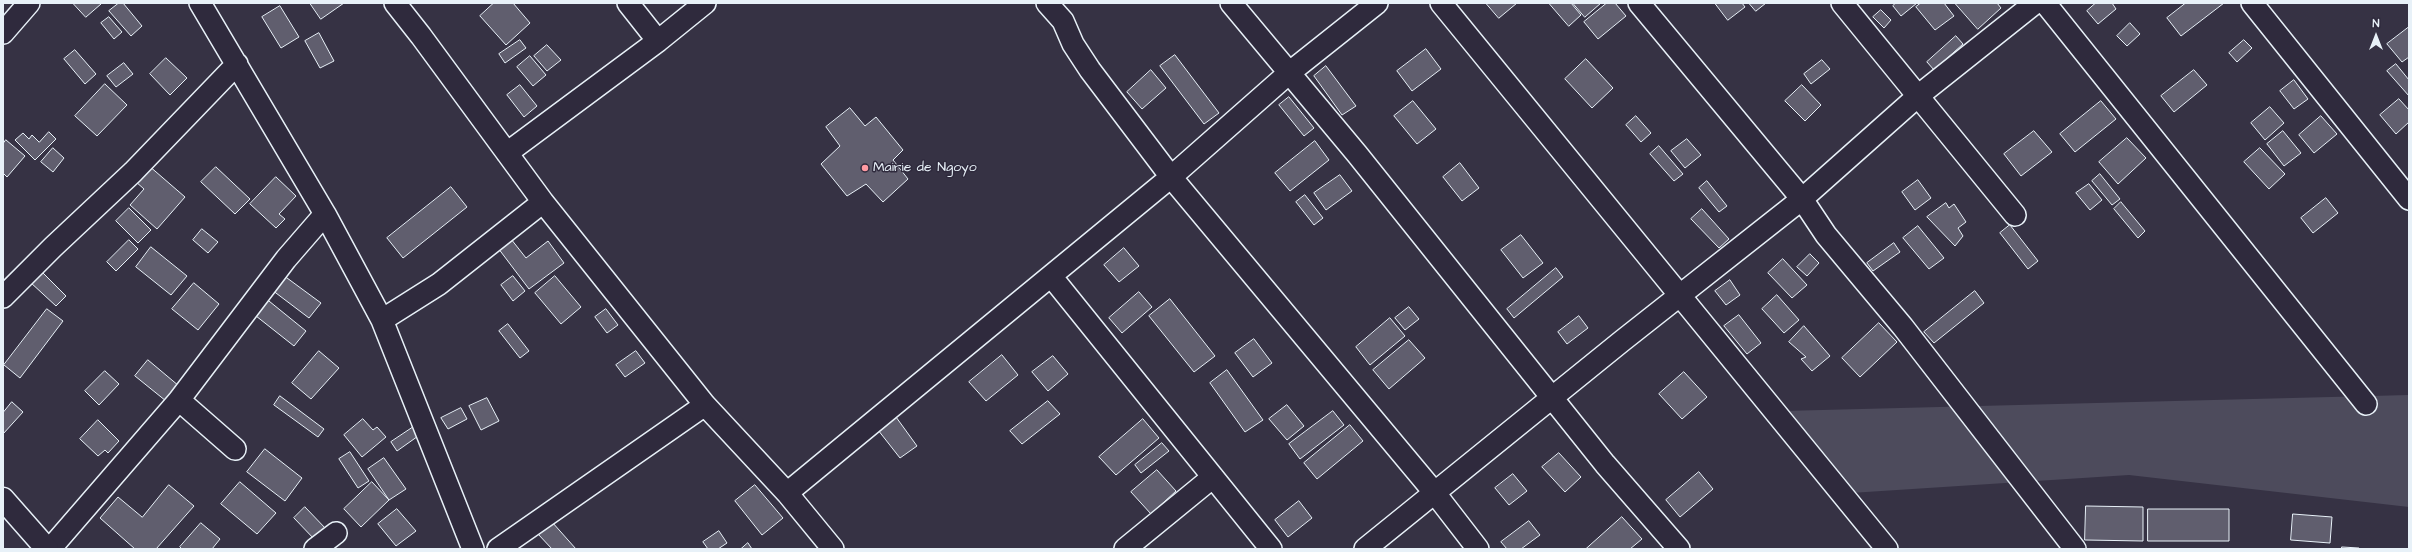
<!DOCTYPE html>
<style>
body{margin:0}
#map{position:relative;width:2412px;height:552px;overflow:hidden;background:#363244;font-family:"Architects Daughter",sans-serif}
canvas{display:block}
.frame{position:absolute;inset:0;border:4px solid #e8f1f8;pointer-events:none}
.north{position:absolute;left:2356px;top:16px;width:40px;height:40px;-webkit-text-stroke:3px #2f2a3d;paint-order:stroke;rotate:0deg;font-size:11px;font-weight:700;line-height:16px;text-align:center;color:#e8f1f8}
.north::after{content:'';display:block;margin:auto;width:14px;height:18px;background:#e8f1f8;clip-path:polygon(50% 0,100% 100%,50% 72%,0 100%)}
</style>
<div id="map">
<canvas width="2412" height="552"></canvas>
<div class="frame"></div>
<div class="north">N</div>
</div>
<script>
const context = document.querySelector('canvas').getContext('2d');
context.lineJoin = 'round';
function fillPath(path, color) {
  context.fillStyle = color;
  context.fill(path, 'evenodd');
}
function stroke(path, color, width, dash) {
  context.strokeStyle = color;
  context.lineWidth = width;
  context.lineCap = dash ? 'butt' : 'round';
  context.setLineDash(dash || []);
  context.stroke(path);
}
function label(font, color, halo, rows, align = 'center') {
  context.font = font + ' "Architects Daughter",sans-serif';
  context.lineWidth = 3;
  context.setLineDash([]);
  context.textBaseline = 'middle';
  context.strokeStyle = halo;
  context.fillStyle = color;
  for (const [text, x, y, turn = 0] of rows) {
    context.save();
    context.translate(x, y);
    context.rotate((+turn || 0) * Math.PI / 180);
    context.textAlign = isNaN(turn) ? turn : align;
    if (halo) context.strokeText(text, 0, 0);
    context.fillText(text, 0, 0);
    context.restore();
  }
}
fillPath(new Path2D(`
 M2409,395V507L2129,475L1835,494L1783,411Z`), '#4d4b5c');
const building = new Path2D(`
 M73,3H100L101,4L86,17Z
 M119,3H123L142,26L131,36L109,11Z
 M310,3H344L321,19Z
 M494,3H513L530,23L506,45L480,16Z
 M1486,3H1517L1499,18Z
 M1549,3H1571L1581,15L1569,26Z
 M1573,3H1601L1585,17Z
 M1607,3H1615L1626,16L1598,39L1584,22Z
 M1715,3H1742L1745,7L1728,20Z
 M1749,3H1766L1756,11Z
 M1896,3H1917L1901,16L1893,6Z
 M1921,3H1944L1954,16L1935,30L1916,7Z
 M1955,3H1997L2001,8L1978,29Z
 M2096,3H2112L2116,9L2098,24L2087,11Z
 M2186,3H2224L2181,36L2167,18Z
 M280,6L299,37L281,48L262,17Z
 M1881,10L1891,20L1884,28L1873,17Z
 M109,17L122,32L114,39L101,23Z
 M2130,23L2140,34L2127,46L2117,36Z
 M2409,27V57L2402,62L2387,44Z
 M319,33L334,61L320,68L305,41Z
 M1956,36L1963,44L1934,70L1927,62Z
 M520,40L526,48L505,63L499,54Z
 M2244,40L2252,48L2237,62L2229,53Z
 M547,45L561,60L547,71L534,56Z
 M1426,49L1441,69L1412,91L1397,71Z
 M75,50L96,74L85,84L64,59Z
 M1175,55L1219,113L1204,124L1160,66Z
 M530,56L546,75L533,86L517,67Z
 M166,58L187,78L170,95L150,74Z
 M1586,59L1613,88L1592,108L1565,79Z
 M1822,60L1830,69L1811,84L1804,74Z
 M124,63L133,74L116,87L107,76Z
 M2396,64L2409,80V96L2387,71Z
 M1326,66L1356,106L1342,115L1314,76Z
 M1151,70L1166,88L1142,109L1127,92Z
 M2194,70L2207,85L2174,112L2161,96Z
 M2294,80L2308,99L2294,109L2280,91Z
 M105,84L127,105L97,136L75,116Z
 M520,85L537,106L524,117L507,95Z
 M1802,85L1821,105L1805,121L1785,101Z
 M1289,97L1314,128L1304,136L1279,105Z
 M2399,99L2409,110V122L2396,134L2380,115Z
 M1413,101L1436,129L1417,144L1394,116Z
 M2101,101L2116,119L2075,152L2060,134Z
 M2270,107L2284,123L2265,140L2251,123Z
 M850,108L865,126L876,117L903,150L893,160L908,179L883,202L866,184L847,196L821,164L840,146L826,127Z
 M1636,116L1651,133L1641,142L1626,125Z
 M2321,116L2337,134L2314,153L2299,135Z
 M2034,131L2052,152L2021,176L2004,154Z
 M2283,131L2301,153L2284,166L2267,144Z
 M49,132L56,139L35,160L15,140L23,133L29,139L32,135L39,142Z
 M2127,138L2146,158L2118,184L2099,162Z
 M1687,139L1701,155L1685,168L1671,151Z
 M6,140L25,156L7,177L3,173V144Z
 M1315,141L1329,160L1290,191L1275,173Z
 M1659,146L1683,174L1674,181L1650,154Z
 M53,148L64,158L53,172L41,162Z
 M2260,148L2285,174L2269,189L2244,162Z
 M1460,163L1479,188L1462,201L1443,177Z
 M148,165L185,197L157,229L130,205L144,189L135,181Z
 M216,167L250,199L235,214L201,182Z
 M2100,174L2120,199L2112,205L2092,181Z
 M1340,175L1352,191L1326,210L1314,193Z
 M276,177L296,196L279,214L285,219L276,228L250,204Z
 M1918,180L1931,198L1915,210L1902,192Z
 M1707,181L1727,206L1719,212L1699,188Z
 M2089,184L2102,200L2090,210L2076,193Z
 M451,187L467,207L403,258L387,238Z
 M1305,195L1323,218L1314,225L1296,202Z
 M2326,198L2338,213L2313,233L2301,218Z
 M2121,202L2145,231L2138,238L2114,209Z
 M1946,203L1949,208L1954,204L1966,222L1958,228L1963,236L1955,246L1927,217Z
 M129,208L151,230L138,243L116,221Z
 M1702,209L1729,239L1719,248L1691,219Z
 M2010,225L2038,261L2028,269L2000,233Z
 M1918,226L1944,258L1929,269L1903,238Z
 M202,229L218,242L208,253L193,240Z
 M1521,235L1543,263L1523,278L1501,250Z
 M511,239L526,258L548,241L564,263L529,289L498,248Z
 M129,240L138,249L116,271L107,262Z
 M1894,243L1900,252L1873,271L1867,263Z
 M151,247L187,276L171,295L136,267Z
 M1124,248L1139,266L1119,282L1104,265Z
 M1810,254L1819,263L1807,276L1797,267Z
 M1783,259L1807,285L1792,298L1768,273Z
 M1556,268L1563,277L1514,318L1507,309Z
 M41,271L66,296L56,306L30,282Z
 M283,275L321,303L309,318L272,290Z
 M513,276L525,291L513,301L501,285Z
 M555,276L581,307L561,324L535,293Z
 M1730,280L1740,295L1726,305L1715,291Z
 M194,283L219,304L198,330L172,309Z
 M1975,291L1984,303L1934,343L1924,332Z
 M1139,292L1152,307L1122,333L1109,318Z
 M1777,295L1799,320L1784,333L1762,309Z
 M264,297L306,331L294,346L251,312Z
 M1170,299L1215,356L1194,372L1149,316Z
 M1409,307L1419,319L1405,330L1395,318Z
 M47,309L63,321L20,378L4,365Z
 M606,309L618,325L607,333L595,317Z
 M1739,315L1761,343L1747,354L1724,326Z
 M1579,316L1588,328L1567,344L1558,332Z
 M1390,318L1405,336L1370,365L1356,347Z
 M1879,323L1897,342L1860,377L1842,358Z
 M508,324L529,351L520,358L499,331Z
 M1804,326L1830,356L1812,371L1801,359L1806,357L1789,342Z
 M1254,339L1272,363L1253,377L1235,353Z
 M1409,340L1425,358L1389,389L1373,370Z
 M319,351L339,368L311,399L292,383Z
 M636,351L645,363L625,377L616,365Z
 M1002,355L1018,375L986,401L969,382Z
 M1053,356L1068,374L1048,391L1032,372Z
 M148,360L179,386L166,401L135,376Z
 M1227,370L1263,420L1245,432L1210,383Z
 M105,371L119,384L99,405L85,391Z
 M1684,372L1707,397L1682,419L1659,394Z
 M280,396L324,429L318,437L274,405Z
 M487,398L499,421L481,430L469,406Z
 M1048,401L1060,414L1022,444L1010,431Z
 M12,402L23,412L3,434V413Z
 M1287,405L1304,426L1287,440L1269,419Z
 M461,408L467,419L448,429L441,418Z
 M1333,411L1344,425L1300,459L1289,444Z
 M896,417L917,446L900,458L878,430Z
 M363,419L373,430L377,427L386,437L362,457L344,435Z
 M1143,419L1159,438L1116,475L1099,457Z
 M98,420L119,441L108,453L105,450L98,456L80,439Z
 M1350,425L1363,441L1317,479L1304,463Z
 M415,426L421,434L397,451L391,442Z
 M1162,443L1169,451L1141,473L1135,465Z
 M265,449L302,478L285,501L247,472Z
 M350,452L369,481L358,488L339,459Z
 M1559,453L1581,477L1565,492L1542,467Z
 M384,458L406,489L389,500L368,469Z
 M1157,470L1176,491L1151,514L1131,492Z
 M1699,472L1713,489L1680,517L1666,500Z
 M1513,474L1527,491L1509,505L1495,488Z
 M240,482L276,513L257,534L221,504Z
 M372,482L389,500L361,527L344,509Z
 M169,485L194,506L156,549H135L100,518L118,497L142,517Z
 M755,485L783,518L762,535L735,501Z
 M1299,501L1312,518L1288,537L1275,520Z
 M2086,506L2143,507V541L2085,540Z
 M305,507L327,530L316,541L294,518Z
 M397,509L416,531L396,546L378,524Z
 M2148,509H2229V541H2148Z
 M2293,514L2332,517L2330,543L2291,540Z
 M1622,517L1642,539L1630,549H1586Z
 M1529,521L1540,535L1521,549H1507L1501,542Z
 M552,522L576,549H552L538,534Z
 M201,523L220,539L212,549H182L180,547Z
 M719,531L727,543L718,549H708L703,542Z
 M748,543L752,549H741Z
 M2342,547L2359,548V549H2342Z`);
fillPath(building, '#605e6e');
stroke(building, '#e8f1f8', 1);
const street = new Path2D(`
 M200,3L325,214L382,320L473,549
 M395,3L421,36L543,202L705,405L787,493L833,549
 M628,3L658,41
 M1047,3L1063,21L1073,44L1090,70L1171,177L1434,492L1478,549
 M1231,3L1357,154L1605,464L1679,549
 M1441,3L1887,549
 M1639,3L1802,199L1826,235L1903,327L2075,549
 M1842,3L2015,215
 M2045,3L2366,404
 M2252,3L2409,199
 M3,33L29,3
 M507,153L658,41L705,3
 M1051,276L1271,549
 M3,297L53,247L133,172L237,64
 M382,320L439,284L543,202
 M179,400L235,449
 M787,493L1171,177L1289,73L1377,3
 M50,549L179,400L286,259L325,214
 M315,549L336,533
 M498,549L705,405
 M1125,549L1213,477
 M1365,549L1622,341L1802,199L1918,96L2035,3`);
const secondary = new Path2D(`
 M3,499L47,549`);
stroke(street, '#e8f1f8', 24);
stroke(secondary, '#e8f1f8', 25);
stroke(street, '#2f2a3d', 21);
stroke(secondary, '#2f2a3d', 22);
for (const [x, y, r, color] of [
 [865,168,4,"#ff9aa2"]
]) {
  const dot = new Path2D();
  dot.arc(x, y, r, 0, 2 * Math.PI);
  context.fillStyle = color;
  context.fill(dot);
  stroke(dot, '#2f2a3d', 1.5);
}
label('14px', '#e8f1f8', '#2f2a3d', [
 ["Mairie de Ngoyo",873,168]
], 'left');
</script>
